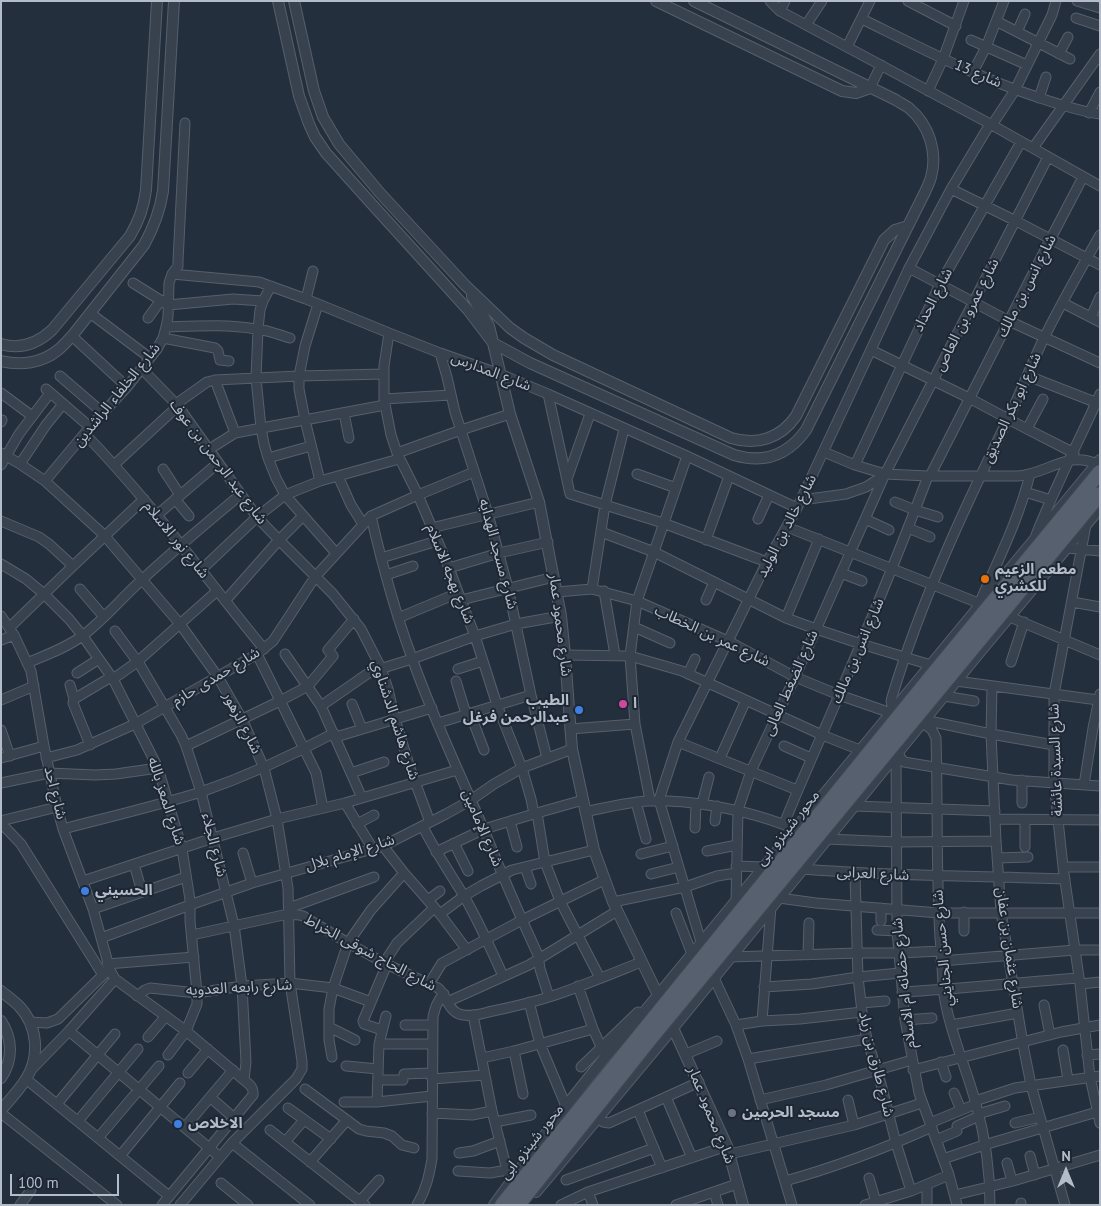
<!DOCTYPE html>
<meta charset="utf-8">
<style>
body{margin:0}
#map{position:relative;width:1101px;height:1206px;overflow:hidden;background:#242f3e;font-family:"PT Sans",sans-serif}
canvas{display:block}
.frame{position:absolute;inset:0;border:2px solid #b4bcc9;pointer-events:none}
.north{position:absolute;left:1041px;top:1146px;width:50px;height:50px;-webkit-text-stroke:4px #1d2633;paint-order:stroke;rotate:0deg;font-size:14px;font-weight:700;line-height:20px;text-align:center;color:#b4bcc9}
.north::after{content:'';display:block;margin:auto;width:18px;height:22px;background:#b4bcc9;clip-path:polygon(50% 0,100% 100%,50% 72%,0 100%)}
.scale{position:absolute;left:10px;top:1174px;width:109px;height:22px;box-sizing:border-box;border:2px solid #b4bcc9;border-top:0;padding-left:6px;font-size:15px;line-height:18px;white-space:nowrap;color:#b4bcc9;-webkit-text-stroke:4px #1d2633;paint-order:stroke}
</style>
<div id="map">
<canvas width="1101" height="1206"></canvas>
<div class="frame"></div>
<div class="north">N</div>
<div class="scale">100 m</div>
</div>
<script>
const context = document.querySelector('canvas').getContext('2d');
context.lineJoin = 'round';
function stroke(path, color, width, dash) {
  context.strokeStyle = color;
  context.lineWidth = width;
  context.lineCap = dash ? 'butt' : 'round';
  context.setLineDash(dash || []);
  context.stroke(path);
}
function label(font, color, halo, rows, align = 'center') {
  context.font = font + ' "PT Sans","Noto Sans Arabic",sans-serif';
  context.lineWidth = 4;
  context.setLineDash([]);
  context.textBaseline = 'middle';
  context.strokeStyle = halo;
  context.fillStyle = color;
  for (const [text, x, y, turn = 0] of rows) {
    context.save();
    context.translate(x, y);
    context.rotate((+turn || 0) * Math.PI / 180);
    context.textAlign = isNaN(turn) ? turn : align;
    if (halo) context.strokeText(text, 0, 0);
    context.fillText(text, 0, 0);
    context.restore();
  }
}
const minor = new Path2D(`
 M770,1L780,11L992,125L1100,186
 M908,1L956,26
 M1077,1L1100,8
 M780,11L785,1
 M1076,18L1100,26
 M862,19C919,47 976,77 1037,97C1058,104 1078,111 1100,114
 M996,21L1070,59
 M806,25L822,1
 M1017,32L1025,14
 M971,40L1027,65
 M847,47L870,1
 M1059,54L1068,37
 M973,72L986,47L1004,1
 M870,88L881,65
 M928,91L943,59L964,1
 M1039,98L1046,77
 M1089,113L1100,92
 M992,125L1015,90L1052,15L1056,1
 M1033,148L1100,54
 M951,189L1016,221L1100,265
 M909,268L1009,321L1100,363
 M172,274L259,282L306,299L389,333L440,353L500,374L548,394L687,456L797,508
 M133,283L168,305L233,299L263,301
 M271,286L263,301L260,310L258,329L256,378L261,428L264,444L268,458L276,478L285,495L336,553
 M306,299L313,271
 M1063,303L1100,322
 M318,304L305,346L299,376V389L305,420L320,481
 M90,313L150,358
 M1091,317L1100,297
 M148,318L161,300
 M166,327C196,326 227,324 256,329C268,330 279,335 290,338
 M389,333L384,366V399L391,435L397,453L418,495L449,568L461,600L475,636L497,705L522,768L531,799L534,814
 M72,336L127,387
 M163,338L215,348L218,351L220,360L229,361
 M871,350L969,398L1027,429L1074,453
 M440,353L447,377L455,412L488,514L508,588L531,695L547,758
 M142,369L178,406L257,517L279,540L333,594L361,629L381,668L388,689L395,719L411,771L430,822
 M60,376L103,413
 M1028,376L1100,404
 M215,380L235,433
 M46,389L90,427
 M1,393L32,416
 M548,394L570,494L663,523L767,562
 M384,399L451,395
 M176,404L207,382L215,380L299,376L384,374
 M344,413L349,438
 M1,422L2,420
 M1027,429L1043,399
 M85,434C150,501 205,577 264,649
 M208,450L235,433L385,405
 M824,452L855,465L885,474L928,476H1018C1047,474 1068,450 1097,464
 M1,453L20,464L45,481L104,535L180,624L218,677L242,719L264,768L277,819L288,888L290,983L302,1061V1069L296,1079L232,1143L180,1205
 M397,453L461,430L510,414
 M268,458L311,446
 M20,464L46,425L63,404
 M115,464L178,406
 M1,465L19,434L50,393
 M855,465L940,284L1021,142
 M163,469L180,495
 M637,474L676,488
 M338,476L351,505L363,524
 M930,476L1050,240L1083,177
 M567,479L590,414
 M45,481L90,427L127,387L157,349L163,338L166,327L168,317L169,283L172,274L178,266V261L185,123
 M1025,492L1051,500
 M175,499L189,516
 M801,500L846,494L866,487L885,475
 M895,502L915,510L938,517
 M157,515L218,463
 M371,516C382,564 395,612 412,658C432,716 460,773 484,830C501,872 519,914 538,955L540,969L549,997
 M758,519L769,495
 M865,519L889,530
 M1,521L39,537L49,544L73,566
 M1086,525L1054,694V782L1063,867L1080,984L1090,1077L1100,1123
 M787,527L981,604
 M431,528L539,502
 M908,528L930,537
 M601,532L654,552L786,618L816,629L861,644L931,665
 M1036,535C1055,487 1079,441 1100,394
 M706,540L729,476
 M1067,548L1100,551
 M381,558L437,541
 M1,564L26,579L44,594L69,619L82,635L113,679L158,768L182,849L190,900V921L197,993V1004L186,1031L168,1055
 M449,568L499,553L548,542
 M201,570L257,517L285,495L320,481L399,459
 M841,573L862,581
 M386,575L413,566
 M80,589L104,617
 M592,589L605,505L624,429
 M604,591L615,655
 M557,592L592,589L637,601L728,641L795,677L839,695L891,713
 M461,600L554,577
 M706,600L714,582
 M225,601L279,540L303,516
 M980,602C998,560 1019,519 1030,474
 M1072,602L1100,607
 M1,616L14,635L31,671L44,746L57,807L63,829L93,909L110,970L115,979L186,1031L244,1080C249,1084 254,1087 253,1095L162,1205
 M1010,617L1100,655
 M398,618L458,593
 M786,618L819,539
 M634,627L670,643
 M9,628L73,566L144,499
 M115,631L140,665L181,735L186,746L201,792L234,925L242,986L246,1062L244,1080
 M1,640L14,635
 M257,654L316,773L323,808
 M285,654L321,706L362,798
 M565,655L630,656L682,671L822,735L860,750
 M1011,662L1024,622
 M27,663C46,655 66,648 82,636C105,619 123,596 144,578C175,549 208,522 240,495
 M458,669L483,661
 M77,673L99,659
 M688,674L695,659
 M113,679L137,662L217,591
 M456,681L466,714
 M956,681L1098,700
 M70,685L74,699
 M992,686L991,734L996,841L1001,912L1024,1050L1031,1085L1065,1205
 M944,696L974,701
 M1,700L34,686
 M352,704L362,729
 M321,706L370,672L412,659L475,636L516,624L561,616
 M893,710L891,701L892,697C921,601 963,511 1007,421C1020,394 1031,365 1044,338C1061,303 1081,269 1100,235
 M470,713L484,750
 M924,720L991,734L1054,745
 M922,722L932,730L936,738C938,805 936,872 940,938C942,957 942,976 944,995C950,1033 966,1067 976,1104C985,1136 990,1171 990,1205
 M438,723L531,695
 M570,729L635,724
 M1,730L10,756
 M336,737L432,708
 M678,742L797,790
 M90,745L73,703L74,699L111,677
 M186,746L280,701L308,686L333,656L328,650L354,619
 M784,746L811,758
 M898,751L900,757L904,762L1012,780L1100,786
 M896,754L897,931L905,1020L919,1093L949,1175L957,1205
 M1,758L44,746
 M46,758L77,750L135,724L257,654L273,641L315,577L371,516L418,495L474,472
 M720,758L746,700
 M351,773L384,762
 M1,783L49,773L95,775L116,774L158,768
 M1084,785L1093,728L1100,694
 M650,800L635,724L630,656L637,601L687,456
 M636,802L646,839
 M345,803L373,849
 M1022,803V780
 M702,804L709,777
 M854,806L995,811
 M585,812C607,807 628,802 649,801C661,800 672,801 684,802C722,806 759,814 795,829
 M537,813L545,862L560,901L600,978
 M995,819L1100,820
 M1025,820V847
 M1,821L57,807
 M510,821L517,847
 M715,821L717,806
 M1,823L21,844L103,975
 M357,824L374,815
 M784,824C801,781 821,738 839,695C870,623 900,550 928,476
 M423,827C435,851 450,873 464,896C479,922 491,949 503,976
 M695,828L696,804
 M63,829C109,817 156,806 201,792C247,776 291,756 334,733
 M827,839L897,842L996,841
 M454,843L468,871
 M383,846L404,873L440,914L467,950
 M707,851L737,845
 M436,852L484,829L537,813L583,800
 M243,853L252,883
 M641,854L673,846
 M997,858L1028,857
 M134,864L142,892
 M736,866L763,867
 M525,867L531,884
 M1063,867H1100
 M802,869C889,876 977,876 1065,879
 M651,874L679,867
 M855,874L858,977L863,1021L867,1039L881,1084L896,1143L911,1191
 M83,881L213,838L277,819L345,803L457,770
 M779,898L816,903L939,913H1100
 M428,900L440,891
 M736,901L738,810L751,771L795,677L885,474L1048,157
 M613,902L685,887L717,876L736,873
 M289,908L374,877
 M93,909L186,877
 M964,912V931
 M676,913L692,954
 M440,914L464,896L481,886L512,870L594,850
 M881,921V908
 M877,930L897,931
 M192,935L288,914L299,915L303,916L348,943L384,963L438,988C447,995 447,1009 459,1014C470,1018 483,1013 493,1011C512,1007 530,1003 549,997C580,987 611,974 641,962
 M101,938L190,905L252,883L383,846L446,814L471,800L494,784L522,768L572,749
 M701,942L659,800L678,742L767,562L797,508L909,268L951,189L990,124
 M808,955L809,923
 M730,957L858,953H899L941,951
 M941,961L1075,950H1100
 M384,963L397,943L434,908
 M107,964L194,957
 M714,978L736,1025L748,1059L792,1205
 M429,984L442,963L522,920L604,880
 M1080,984L1100,982
 M578,986L593,1029L603,1051
 M764,987L812,984L858,977L900,973
 M902,992C961,989 1020,982 1079,978
 M137,996L145,990L150,988L197,993L242,986L290,983L333,988L371,1002
 M447,1002L529,965L617,911
 M529,1002L540,1044L566,1106
 M861,1003L885,1001
 M1044,1005L1050,1035
 M473,1015L492,1111L507,1170L511,1180
 M905,1020L932,1018
 M762,1021L771,907
 M30,1022L47,1023L58,1019L103,975L107,972
 M405,1025H433
 M736,1025L762,1021L800,1019L862,1012
 M951,1025L1018,1013
 M329,1027L355,1040
 M382,1030L364,1024L363,1021L387,964
 M69,1031L220,1157
 M148,1037L166,1016
 M379,1044H433
 M1063,1050L1068,1080
 M514,1051L523,1094
 M686,1054L717,1041
 M1087,1055L1100,1054
 M332,1057L329,1040V1009L333,988L348,943L371,910L404,873
 M482,1058L514,1051L593,1029
 M748,1059L867,1039
 M941,1062L946,1077
 M346,1066L378,1069
 M581,1067L638,1012
 M913,1070L1061,1032L1100,1025
 M30,1071L69,1031L115,979
 M188,1073L208,1049
 M404,1074L432,1073
 M26,1079L169,1196
 M432,1079L485,1075
 M378,1080H403
 M305,1089L359,1129L366,1131L384,1133L392,1136L402,1145L414,1148
 M954,1093L961,1110
 M210,1097L234,1118
 M666,1097L692,1158
 M760,1100L826,1085L912,1060
 M848,1100L854,1125
 M975,1101L1015,1088L1100,1076
 M344,1102H377L432,1096
 M377,1102L379,1044L386,1016
 M57,1104L115,1034
 M288,1108L331,1139
 M638,1110L662,1168
 M1,1113L117,1205
 M432,1113L472,1115L492,1111
 M978,1114L1005,1106
 M599,1117L603,1122L609,1123L699,1082
 M78,1121L138,1049
 M495,1122L531,1115
 M930,1123L976,1104
 M1015,1123L1040,1117
 M957,1126L979,1116
 M185,1127L233,1070
 M270,1130L365,1205
 M98,1138L159,1066
 M936,1140L957,1131
 M285,1142L304,1120
 M232,1143L310,1205
 M459,1153L473,1151L500,1141
 M730,1154L854,1125L922,1103
 M120,1156L180,1083
 M1030,1156L1035,1175
 M943,1159L984,1145L1097,1112
 M310,1162L347,1120
 M1007,1163L1012,1181
 M458,1171L490,1173L507,1170
 M869,1178L876,1202
 M566,1180L654,1148
 M785,1181C836,1167 883,1149 932,1127
 M221,1183L248,1205
 M588,1192L593,1205
 M714,1192L718,1205
 M955,1195L1013,1181L1100,1155
 M360,1201L379,1180
 M1021,1203V1205
 M20,1205L31,1190
 M417,1205C426,1190 429,1176 432,1159L433,1017C435,1008 437,1001 444,994
 M561,1205L588,1192L727,1146
 M676,1205L737,1184
 M865,1205L911,1191L949,1175
 M927,1205V1185`);
const tertiary = new Path2D(`
 M278,1L299,96L309,124L315,137L326,153L370,202L468,310L493,343L530,363L734,455C764,464 788,455 806,430L925,192C927,187 930,182 931,177C938,152 929,125 909,108C905,105 900,103 896,100L694,1
 M294,1L314,91L323,117L339,144L380,193L465,285L510,328L524,338L553,355L731,438C757,446 781,438 796,416L884,240L895,230L908,226
 M656,1L842,91L856,93L870,88
 M472,296L489,326L510,414L539,502L561,616L565,655L572,749L594,850L613,902L658,995
 M1,344C21,350 38,343 52,330L130,236C139,221 144,207 146,190L157,1
 M1,361C21,366 42,363 58,350C63,346 67,341 72,336L144,245C154,227 160,211 163,191L174,1
 M1,991C7,996 14,1001 19,1006C38,1026 40,1057 26,1079C19,1090 10,1100 1,1110
 M1,1021C13,1039 13,1060 1,1078
 M673,1028L727,1146L743,1205
 M536,1192L673,1028L979,653L1100,508
 M494,1205L566,1106L606,1056L631,1028L1100,460`);
stroke(minor, '#565f6c', 11);
stroke(tertiary, '#565f6c', 12);
stroke(minor, '#38414e', 9);
stroke(tertiary, '#38414e', 10);
const primaryBridge = new Path2D(`
 M502,1205L930,678L1100,472
 M518,1205L651,1038L1100,494`);
stroke(primaryBridge, '#414a57', 16, []);
stroke(primaryBridge, '#56606e', 14);
for (const [x, y, r, color] of [
 [985,579,5,"#e8710a"],
 [623,704,5,"#d1479c"],
 [579,710,5,"#3f7fe0"],
 [85,891,5,"#3f7fe0"],
 [732,1113,5,"#6b7280"],
 [178,1124,5,"#3f7fe0"]
]) {
  const dot = new Path2D();
  dot.arc(x, y, r, 0, 2 * Math.PI);
  context.fillStyle = color;
  context.fill(dot);
  stroke(dot, '#1d2633', 2);
}
label('15px', '#b4bcc9', '#1d2633', [
 ["شارع 13",978,74,23],
 ["شارع انس بن مالك",1027,286,-63],
 ["شارع الحداد",933,300,-63],
 ["شارع عمرو بن العاص",967,315,-63],
 ["شارع المدارس",491,372,21],
 ["شارع الخلفاء الراشدين",117,395,-51],
 ["شارع ابو بكر الصديق",1012,408,-65],
 ["شارع عبد الرحمن بن عوف",218,462,53],
 ["شارع خالد بن الوليد",787,526,-63],
 ["شارع نور الاسلام",176,540,51],
 ["شارع مسجد الهدايه",498,554,75],
 ["شارع بهجه الاسلام",450,574,68],
 ["شارع محمود عمار",560,625,83],
 ["شارع عمر بن الخطاب",712,636,25],
 ["شارع انس بن مالك",858,651,-67],
 ["شارع حمدى حازم",216,677,-31],
 ["شارع الضغط العالى",791,683,-66],
 ["شارع هاشم الدشناوي",395,720,72],
 ["شارع الزهور",242,723,63],
 ["شارع السيدة عائشة",1056,760,-92],
 ["شارع احد",55,793,76],
 ["شارع المعز بالله",166,801,72],
 ["شارع الإمامين",482,828,67],
 ["محور شينزو ابى",788,828,-51],
 ["شارع الجلاء",214,845,76],
 ["شارع الإمام بلال",350,853,-17],
 ["شارع العرابى",873,874,3],
 ["شارع حسن الجنايني",943,948,-95],
 ["شارع عثمان بن عفان",1009,948,82],
 ["شارع الحاج شوقى الخراط",370,953,28],
 ["شارع حضانه ام الاسلام",904,983,-96],
 ["شارع رابعه العدويه",239,988,-3],
 ["شارع طارق بن زياد",876,1064,76],
 ["شارع محمود عمار",711,1115,68],
 ["محور شينزو ابى",532,1142,-51]
]);
label('bold 15px', '#b4bcc9', '#1d2633', [
 ["مطعم الزعيم",995,570],
 ["للكشري",995,587],
 ["الطيب",569,701,"right"],
 ["عبدالرحمن فرغل",569,718,"right"],
 ["ا",633,704],
 ["الحسيني",95,891],
 ["مسجد الحرمين",742,1113],
 ["الاخلاص",188,1124]
], 'left');
</script>
